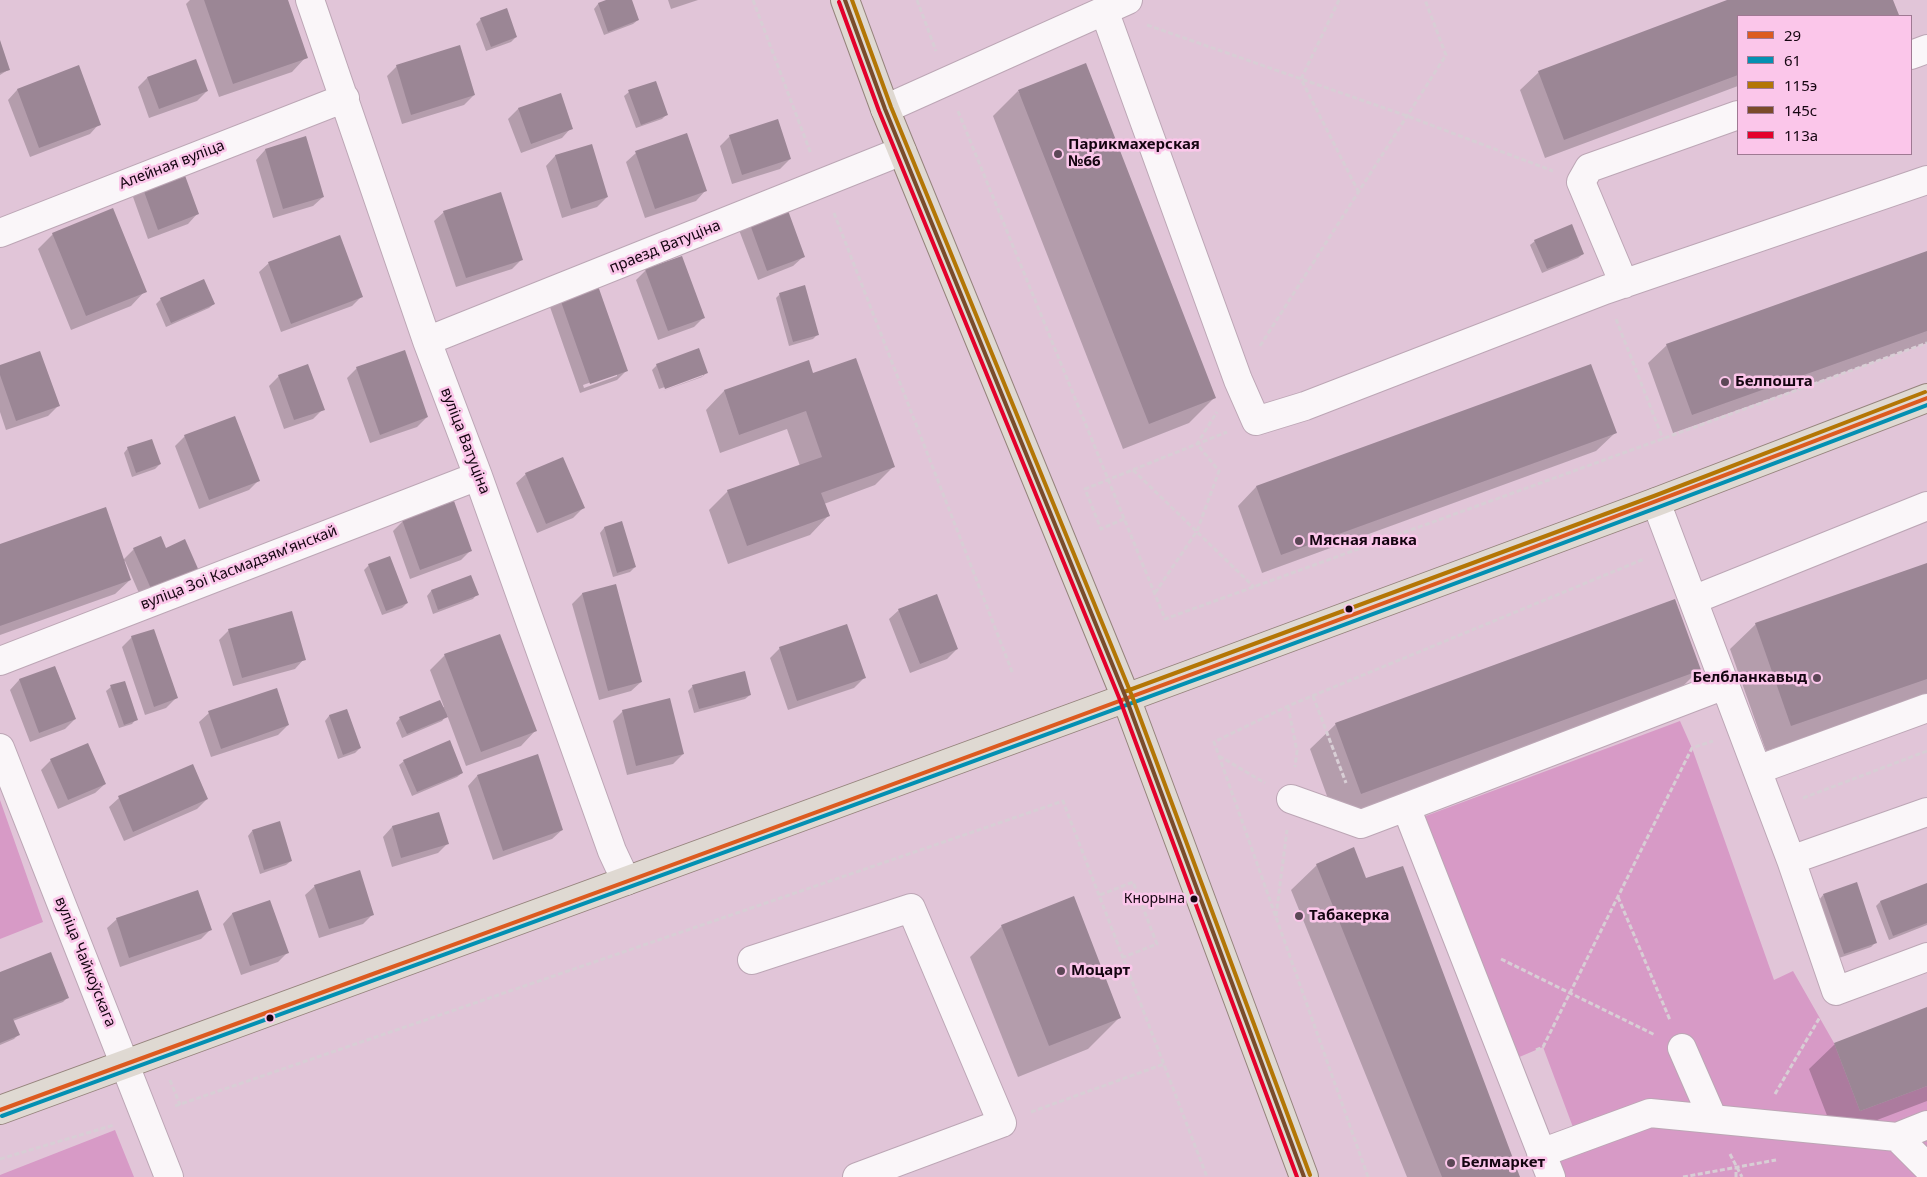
<!DOCTYPE html>
<meta charset="utf-8">
<style>
body{margin:0}
#map{position:relative;width:1927px;height:1177px;overflow:hidden;background:#e1c5d8;font-family:"Noto Sans",sans-serif}
canvas{display:block}
.legend{position:absolute;left:1737px;top:15px;width:175px;height:140px;box-sizing:border-box;background:#fbc6ea;border:1px solid #9f7993;margin:0;padding:6px 9px;list-style:none;font-size:15px;color:#150511}
.legend li{display:flex;align-items:center;gap:10px;height:25px}
.legend b{width:25px;border:1px solid #9f7993}
</style>
<div id="map">
<canvas width="1927" height="1177"></canvas>
<ul class="legend">
<li><b style="height:6px;background:#dc5b20"></b>29</li>
<li><b style="height:6px;background:#0390b2"></b>61</li>
<li><b style="height:6px;background:#b37605"></b>115э</li>
<li><b style="height:6px;background:#7a4b2a"></b>145с</li>
<li><b style="height:6px;background:#e4002b"></b>113а</li>
</ul>
</div>
<script>
const context = document.querySelector('canvas').getContext('2d');
context.lineJoin = 'round';
function fillPath(path, color) {
  context.fillStyle = color;
  context.fill(path, 'evenodd');
}
function stroke(path, color, width, dash) {
  context.strokeStyle = color;
  context.lineWidth = width;
  context.lineCap = dash ? 'butt' : 'round';
  context.setLineDash(dash || []);
  context.stroke(path);
}
function label(font, color, halo, rows, align = 'center') {
  context.font = font + ' "Noto Sans",sans-serif';
  context.lineWidth = 5;
  context.setLineDash([]);
  context.textBaseline = 'middle';
  context.strokeStyle = halo;
  context.fillStyle = color;
  for (const [text, x, y, turn = 0] of rows) {
    context.save();
    context.translate(x, y);
    context.rotate((+turn || 0) * Math.PI / 180);
    context.textAlign = isNaN(turn) ? turn : align;
    if (halo) context.strokeText(text, 0, 0);
    context.fillText(text, 0, 0);
    context.restore();
  }
}
fillPath(new Path2D(`
 M1680,721L1692,748L1774,980L1793,971L1834,1043L1860,1111L1927,1086V1177H1540L1574,1130L1543,1047L1517,1058L1423,817Z
 M0,800L43,922L0,939Z
 M115,1130L134,1177H0V1175Z`), '#d79ac6');
fillPath(new Path2D(`
 M190,0H286L306,57L292,72L219,97L186,4Z
 M610,0H631L638,20L633,24L604,35L594,9L598,4Z
 M668,0H698L671,9Z
 M1731,0H1892L1897,15L1738,16V86L1545,158L1520,90L1539,72Z
 M481,19L516,37L511,42L486,51L476,24Z
 M0,43L8,70L0,75Z
 M397,66L474,95L464,105L402,124L387,76Z
 M78,67L99,124L90,134L30,157L8,100L17,90Z
 M147,78L207,91L197,101L149,118L138,87Z
 M1018,91L1215,397L1189,423L1123,449L993,116Z
 M629,92L667,114L662,119L636,128L624,96Z
 M560,94L571,128L562,138L521,153L508,119L518,109Z
 M730,136L790,159L780,169L732,184L720,146Z
 M305,138L323,197L313,206L273,218L256,160L265,150Z
 M591,145L607,197L597,207L562,218L546,166L555,156Z
 M636,153L705,191L696,201L645,218L626,162Z
 M143,187L197,214L188,224L148,239L133,197Z
 M444,212L522,259L512,269L456,287L434,221Z
 M749,220L803,257L793,266L758,280L739,230Z
 M53,234L145,291L131,306L71,330L38,249Z
 M1535,241L1583,254L1578,258L1542,273L1530,245Z
 M1927,252V343L1673,433L1648,363L1667,345Z
 M269,263L362,296L352,306L281,332L259,272Z
 M646,270L704,317L694,327L658,340L636,280Z
 M780,294L817,335L813,339L789,346L776,298Z
 M559,297L627,370L617,380L580,393L550,307ZM617,373V376L584,388L583,385Z
 M161,299L214,304L209,308L166,327L156,304Z
 M808,362L812,375L893,467L875,485L824,504L828,516L810,535L728,564L709,510L728,491L800,466L787,429L720,453L706,410L724,391Z
 M657,365L706,373L702,377L660,392L703,376V374L659,389L652,370Z
 M0,366L58,406L48,416L6,430L0,412Z
 M357,368L427,417L417,427L370,443L347,378Z
 M279,376L323,409L313,419L284,429L269,386Z
 M1615,433L1596,451L1262,573L1238,506L1256,487Z
 M185,436L258,481L249,490L199,509L175,446Z
 M128,448L160,464L155,469L132,477L124,453Z
 M526,474L583,508L573,518L537,533L516,483Z
 M403,521L471,550L461,560L410,579L393,531Z
 M622,523L635,567L630,572L613,577L600,533L604,528Z
 M185,541L142,600L125,561L123,562L130,580L115,594L0,635V546L123,560L134,549H165Z
 M1927,564V695L1766,751L1730,649L1756,624Z
 M369,565L407,603L402,608L382,615L364,570Z
 M471,577L477,594L473,599L433,614L427,596L431,591Z
 M615,585L641,682L631,691L599,700L572,604L582,594Z
 M899,610L957,649L947,659L910,673L889,619Z
 M229,630L304,659L295,669L233,686L219,640Z
 M132,637L176,698L166,708L145,715L122,647Z
 M780,648L864,678L854,688L788,710L770,658Z
 M445,655L535,731L521,746L466,766L447,715L442,721L402,738L396,723L400,718L444,707L430,670Z
 M55,667L75,719L65,729L30,742L10,690L19,680Z
 M1699,670L1674,695L1335,818L1310,749L1336,724Z
 M693,686L750,695L745,699L694,713L688,691Z
 M111,687L136,719L132,724L119,728L106,691Z
 M347,710L360,748L355,753L338,759L325,721L329,716Z
 M623,711L683,754L673,764L627,775L613,721Z
 M209,713L288,725L278,735L211,757L199,722Z
 M51,760L105,784L95,793L58,809L41,770Z
 M404,761L462,773L457,777L412,796L399,765Z
 M477,776L562,830L552,839L493,860L468,786Z
 M119,798L207,799L197,809L124,841L109,807Z
 M438,814L447,844L438,853L392,867L383,837L392,827Z
 M252,831L291,861L286,865L260,874L248,836Z
 M1317,865L1365,879L1518,1177H1407L1291,890Z
 M1927,884V925L1889,940L1876,906L1880,902Z
 M315,886L373,914L363,924L319,938L305,895Z
 M1823,895L1876,942L1871,947L1839,958L1819,900Z
 M269,902L287,953L278,962L241,975L223,924L232,914Z
 M117,919L210,930L201,939L120,967L107,928Z
 M1002,926L1120,1017L1088,1049L1018,1077L970,957Z
 M0,973L67,998L63,1002L13,1021L18,1035L14,1039L0,1045Z
 M1927,1009V1101L1835,1136L1809,1069L1835,1044Z`), '#0003');
fillPath(new Path2D(`
 M204,0H288L308,58L233,84Z
 M606,0H632L639,20L608,32L598,3Z
 M1727,0H1893L1899,15L1738,16V75L1564,140L1538,71Z
 M507,8L517,37L491,47L480,18Z
 M0,40L10,70L0,73Z
 M460,45L475,95L411,115L396,65Z
 M196,59L208,91L159,109L147,77Z
 M1086,63L1216,398L1149,424L1018,90Z
 M79,65L101,125L39,148L17,89Z
 M656,81L668,115L641,125L628,90Z
 M561,93L573,129L531,144L518,108Z
 M778,119L791,159L742,175L729,135Z
 M687,133L707,191L655,209L635,151Z
 M306,136L324,197L283,209L265,149Z
 M592,144L608,197L571,209L555,155Z
 M183,170L199,214L158,230L142,186Z
 M501,192L523,260L466,278L443,211Z
 M786,205L805,257L767,271L748,219Z
 M113,208L147,292L86,316L52,233Z
 M1572,224L1584,254L1547,269L1534,240Z
 M340,235L363,297L291,324L268,262Z
 M1927,251V331L1692,415L1666,344Z
 M682,256L705,318L668,331L645,269Z
 M204,279L215,304L171,323L160,298Z
 M597,283L628,371L590,384L559,296Z
 M805,285L819,335L793,342L779,293Z
 M699,348L708,373L665,389L656,364Z
 M405,350L428,417L380,435L356,367Z
 M40,351L60,406L16,421L0,375V365Z
 M856,358L895,467L821,493L830,516L747,546L727,490L822,457L806,411L739,435L724,390L809,360L813,373Z
 M308,364L325,410L294,420L278,375Z
 M1591,364L1617,433L1281,555L1256,486Z
 M235,416L260,481L209,500L184,435Z
 M152,439L161,464L136,473L127,447Z
 M563,457L585,508L546,524L525,473Z
 M454,501L472,551L420,570L402,520Z
 M106,507L131,580L0,626V544Z
 M622,521L636,567L617,573L604,527Z
 M161,536L166,548L185,539L199,571L152,591L133,548Z
 M390,556L408,603L386,611L368,564Z
 M1927,563V679L1791,726L1755,623Z
 M471,575L479,595L438,610L431,590Z
 M616,584L642,682L608,691L582,593Z
 M937,594L958,649L920,664L898,609Z
 M1675,599L1701,670L1361,794L1335,723Z
 M292,611L306,660L242,678L228,629Z
 M847,624L866,678L797,701L779,647Z
 M154,629L178,698L154,707L131,636Z
 M500,634L537,731L481,752L444,654Z
 M55,666L76,719L39,733L19,679Z
 M745,671L751,695L699,709L692,685Z
 M125,681L138,720L124,725L110,685Z
 M277,688L289,725L221,749L208,711Z
 M670,698L684,754L636,766L622,710Z
 M440,700L448,717L407,734L399,717Z
 M347,709L361,748L343,755L329,715Z
 M450,740L463,773L417,792L403,760Z
 M88,743L106,784L68,800L50,759Z
 M538,754L563,830L503,851L477,775Z
 M193,764L208,799L133,832L118,796Z
 M439,812L449,844L401,858L392,826Z
 M280,821L292,861L264,870L252,830Z
 M1354,847L1366,878L1403,866L1520,1177H1442L1316,864Z
 M360,870L374,915L329,929L314,885Z
 M1857,882L1877,943L1844,954L1823,894Z
 M1927,883V923L1893,936L1880,901Z
 M198,890L212,930L129,958L116,918Z
 M1074,896L1121,1018L1049,1046L1001,925Z
 M270,900L289,953L250,966L232,913Z
 M51,952L69,998L13,1019L20,1035L0,1043V972Z
 M1927,1007V1086L1860,1111L1834,1043Z`), '#9b8695');
const minor = new Path2D(`
 M310,0L427,341L478,476L612,851L626,881
 M1104,10L1238,380L1256,421L1305,406L1605,290L1927,180
 M1911,55L1927,49
 M885,109L1128,0
 M0,233L345,98
 M1624,284L1581,182L1589,168L1738,115
 M427,341L902,151
 M1656,502L1791,860
 M1693,600L1927,506
 M0,661L478,476
 M0,748L169,1177
 M1757,770L1927,708
 M1291,799L1361,824L1406,807
 M1927,812L1791,860L1836,991L1927,957
 M752,960L911,908L1002,1123L857,1177
 M1682,1048L1713,1119
 M1897,1137L1927,1167
 M1541,1153L1650,1113L1897,1137L1927,1125
 M1551,1177L1406,807L1725,685`);
const major = new Path2D(`
 M845,0L885,109L1126,698L1304,1177
 M0,1110L1126,698L1656,502L1927,398`);
stroke(minor, '#bca6b5', 30);
stroke(major, '#95847c', 30);
stroke(new Path2D(`
 M753,0L811,154
 M917,0L936,51
 M1339,0L1301,79L1358,191
 M1147,25L1407,116L1553,171
 M958,111L1165,619L1927,343
 M834,213L1013,674
 M1616,319L1663,439
 M1260,346L1446,55L1425,0
 M1133,470L1254,587
 M1124,519L1101,529L1085,489L1227,432
 M1155,593L1197,531L1219,471L1197,444L1217,412
 M1313,696L1346,783
 M1288,706L1297,751L1295,767
 M1219,756L1265,783
 M1803,798L1927,751
 M1100,895L1133,882L1157,944L1124,957
 M1618,897L1670,1020
 M1276,916L1287,830
 M1501,959L1655,1035
 M1536,1050L1543,1047L1692,748L1713,741
 M170,1080L180,1105
 M1775,1094L1820,1017
 M175,1106L1063,801L1207,1177
 M1031,1112L1164,1064
 M1730,1154L1742,1177
 M0,1159L114,1125
 M1368,1177L1214,742L1288,706L1644,559
 M1683,1177L1776,1160
 M1736,1177V1168`), '#d8ced5', 3, [5, 2.5]);
stroke(minor, '#faf6f9', 28);
stroke(major, '#dfd9d2', 28);
stroke(new Path2D(`
 M0,1110C643,875 1288,643 1927,398`), '#dc5b20', 4);
stroke(new Path2D(`
 M2,1116C644,881 1288,650 1927,405`), '#0390b2', 4);
stroke(new Path2D(`
 M852,0L891,107L1132,696L1310,1175
 M1124,692L1654,496L1925,392`), '#b37605', 4);
stroke(new Path2D(`
 M845,0L885,109L1126,698L1304,1177`), '#7a4b2a', 4);
stroke(new Path2D(`
 M839,2L879,111L1120,700L1297,1177`), '#e4002b', 4);
for (const [x, y, r, color] of [
 [1058,154,5,"#5c4857"],
 [1725,382,5,"#5c4857"],
 [1299,541,5,"#5c4857"],
 [1349,609,4.5,"#150511"],
 [1817,678,5,"#5c4857"],
 [1194,899,4.5,"#150511"],
 [1299,916,5,"#5c4857"],
 [1061,971,5,"#5c4857"],
 [270,1018,4.5,"#150511"],
 [1451,1163,5,"#5c4857"]
]) {
  const dot = new Path2D();
  dot.arc(x, y, r, 0, 2 * Math.PI);
  context.fillStyle = color;
  context.fill(dot);
  stroke(dot, '#fbc6ea', 2);
}
label('14px', '#150511', '#fbc6ea', [
 ["Кнорына",1185,899]
], 'right');
label('bold 15px', '#150511', '#fbc6ea', [
 ["Парикмахерская",1068,145],
 ["№66",1068,162],
 ["Белпошта",1735,382],
 ["Мясная лавка",1309,541],
 ["Белбланкавыд",1807,678,"right"],
 ["Табакерка",1309,916],
 ["Моцарт",1071,971],
 ["Белмаркет",1461,1163]
], 'left');
label('15px', '#150511', '#fbc6ea', [
 ["Алейная вуліца",172,165,-21],
 ["праезд Ватуціна",665,247,-22],
 ["вуліца Ватуціна",465,441,69],
 ["вуліца Зоі Касмадзямʼянскай",239,568,-21],
 ["вуліца Чайкоўскага",85,962,68]
]);
</script>
